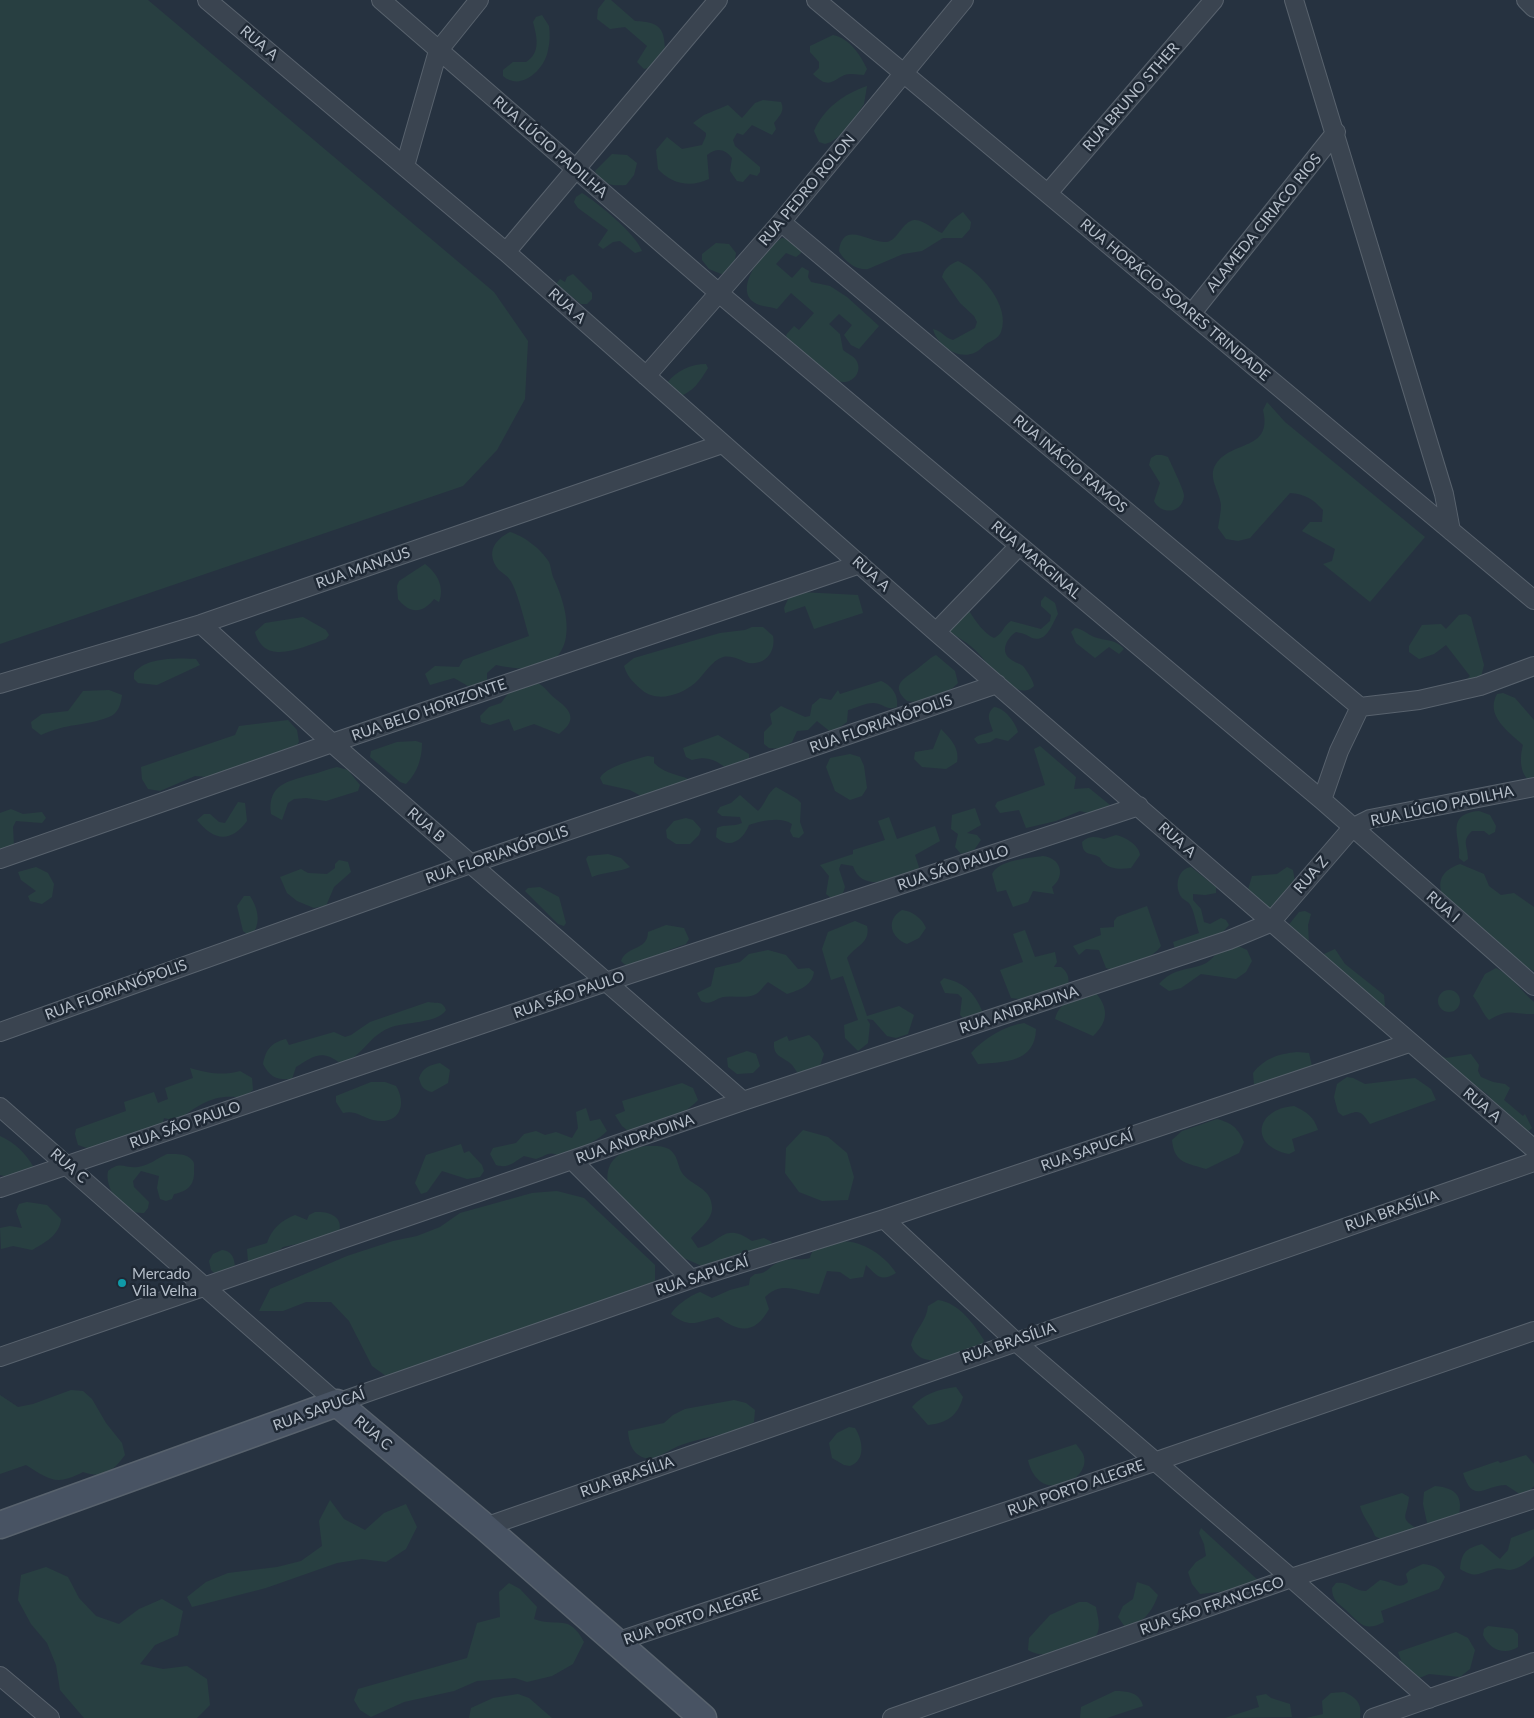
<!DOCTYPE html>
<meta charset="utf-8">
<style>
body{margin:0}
canvas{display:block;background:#263240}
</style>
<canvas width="1534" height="1718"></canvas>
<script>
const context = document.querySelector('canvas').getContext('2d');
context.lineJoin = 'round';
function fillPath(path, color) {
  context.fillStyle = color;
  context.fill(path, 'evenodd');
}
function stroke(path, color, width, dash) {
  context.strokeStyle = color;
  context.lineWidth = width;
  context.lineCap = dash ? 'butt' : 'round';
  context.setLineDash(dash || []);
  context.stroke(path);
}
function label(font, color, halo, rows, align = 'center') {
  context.font = font + ' Lato,sans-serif';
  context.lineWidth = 5;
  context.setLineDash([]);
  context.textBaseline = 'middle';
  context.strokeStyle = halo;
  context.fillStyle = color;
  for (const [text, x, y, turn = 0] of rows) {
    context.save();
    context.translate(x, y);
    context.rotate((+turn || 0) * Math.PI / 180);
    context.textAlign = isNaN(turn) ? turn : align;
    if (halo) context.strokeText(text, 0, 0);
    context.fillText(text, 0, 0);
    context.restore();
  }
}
fillPath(new Path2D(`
 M0,0H148L494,292L528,341L525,399L497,450L463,486L0,644Z
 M605,0H611L635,21C661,22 665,29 665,54L653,67L644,69L637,62L647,46L625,27L610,29L597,19L598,9Z
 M542,15L549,26C550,34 550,42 548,50C545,69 521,92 503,76V70L513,62H526C541,53 537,37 533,22L536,17Z
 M833,35C849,38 860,54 867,69L864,75C860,75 857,74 852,74C835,73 833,94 813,74L819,68V62L810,52V46Z
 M867,86L864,104L846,131L831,142L825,144L819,142L814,131C824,108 844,94 867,86Z
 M763,100L781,102C785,111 780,115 774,123L776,129L772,135L752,125L743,135L737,133L733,140L735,146L760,167V172L757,176L750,174L743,182L737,181L730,171L732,158C725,149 717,147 707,155L709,179C690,188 672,184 658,169L656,150L667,137L682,149L702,145L706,136V133L693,123L704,115L728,105L742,118L755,103Z
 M612,154L627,155L637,163L634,175L626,185C613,186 600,185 595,171Z
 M582,193C598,203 636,234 642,251L635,253L620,241L613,242L603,249L598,245L608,230L578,208L574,202L576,197Z
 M963,212L971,222L970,229L962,238H943L922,251L903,254L868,269C857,271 844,261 839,251C843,219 870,244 887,242C898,240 902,222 914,220C923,219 934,230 942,233L951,221Z
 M782,238L791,239L801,250V253L796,257L786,253L776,264L792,278L802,267L809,271L808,277L811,282L830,286L847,297L879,326L859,349L851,345L844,335L852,325L839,314L829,324L840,334L843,350C847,354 853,355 856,360C864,372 851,386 838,381L787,338L786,335L794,326L799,330L814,313L791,293L777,309C769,306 758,307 751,300C736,283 767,246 782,238Z
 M716,243L729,244L736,253L734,266L726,276L709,269L702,260V254Z
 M958,261C980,271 1011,306 1001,332C999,338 991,341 986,344C982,347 979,351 974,353C957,360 937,345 933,329C942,331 945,338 953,340L975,328L977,322L974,316L960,303L942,277C944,269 950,264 958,261Z
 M573,274L592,293V299L587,304H581L556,284L560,279L565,282L567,277Z
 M706,364L708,368C700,381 693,393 677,397L667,383C676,371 691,364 706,364Z
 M1267,402L1285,422L1425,537L1370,602L1323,564L1332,561L1335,549L1302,531L1310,522H1322L1323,510C1313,499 1305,494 1290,493L1250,538L1238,541L1226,539L1218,528C1219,520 1221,513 1221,505C1220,492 1207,477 1216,464C1232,440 1273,451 1263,410Z
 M1156,455H1162L1168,457C1170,462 1185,492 1184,496C1182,514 1161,515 1154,501L1160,483L1149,465L1151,458Z
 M510,532C524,536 541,549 549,562C551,566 551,572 553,577C580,634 570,682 496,665L487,673V685L475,690L454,678L430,685L425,674L435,666L459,667L463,660L529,636C525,623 517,589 510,580C507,575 502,573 498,569C486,553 494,540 510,532Z
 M425,564C437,573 445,587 439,602L434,599C422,614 410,614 398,599L397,586L399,581Z
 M800,592L858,595L863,613L814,629L805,606L785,613L784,608L789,597Z
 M1045,596L1055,603L1058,614C1052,624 1047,643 1032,638C1027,635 1023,633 1016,632C1008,637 1000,650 1009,658C1013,662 1019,663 1023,666C1027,671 1033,680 1034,686C1016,705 986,659 973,648C965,641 955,636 947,629L971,605L969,611C975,620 984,634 994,638C1003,634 1003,626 1011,621L1041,629L1050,621L1051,615L1041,606V601Z
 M1466,614L1471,617L1484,665L1481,677L1476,680L1465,681L1470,676L1446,645L1434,654L1419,659L1409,652V646L1422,625L1441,624L1446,629L1459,615Z
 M303,617L326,630L329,635L326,639C302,647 265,667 255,632L265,623Z
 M752,627H763L773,636C776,651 766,665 749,663C741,661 733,655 723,657C712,660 703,676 695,683C681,695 657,703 642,690C633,682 628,678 624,666L634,658L720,633L745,630Z
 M1075,628C1083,629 1087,634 1094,637C1105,641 1116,639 1124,649L1119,654L1109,647L1095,658L1076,643L1071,632Z
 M936,655L955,671L958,683C946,696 925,704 907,701C890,686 903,679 916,670C923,665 928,659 936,655Z
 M196,659L200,665L157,685L138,683L134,679V673C146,657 178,658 196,659Z
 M532,681C545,684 547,693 557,700C573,712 576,721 559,734L534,724L514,731L509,719L490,725L481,722L480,716L489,707L501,703L513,687Z
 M881,681C891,685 899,695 897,707C886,711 883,703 873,703C865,703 856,708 848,710L847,722L832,733L817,721L808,730L797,731L792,742L781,749L769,748L764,744V732L772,724L770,714L781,706L805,717L810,716L812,705L820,698L831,700L838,690L840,694Z
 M109,690L122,695C121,704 118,714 109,717C87,726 66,723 41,735L32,728L31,722L42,714L68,711L83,691Z
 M1503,693L1515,698L1534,720V784C1520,777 1519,760 1523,745C1508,731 1485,716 1497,694Z
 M994,707C1005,708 1015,722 1018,732L1008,741L996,738L990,742L978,744L974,739C980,733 986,735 993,731C990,721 985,715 994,707Z
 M288,720L297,730L299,742L290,754L219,774L207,777L195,776L160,791L148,789L142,779L141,767L235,735L239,726Z
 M941,729C950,738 960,748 957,762L946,769L922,767L914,759L915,752L933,749Z
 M718,735L749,754V760L726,768C714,759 707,756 692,760L686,757L683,748Z
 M416,741L422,743C422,759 417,773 406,784L400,782L370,757L371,751L397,742Z
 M1040,746L1076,777L1074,789L1089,788L1110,805L1092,814L1080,811L1056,821L1026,828L1019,810L1000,813L995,806L997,802L1045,785L1034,749Z
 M850,754L860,757L864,766L867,788L862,796L850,800L835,791L826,767L830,758Z
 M648,756L654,757V763C666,775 680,774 695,782L667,793L641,796L630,790L603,784L600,778C605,767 636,759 648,756Z
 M337,767L348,770L360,785L358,791L326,801L306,798L294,799L288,803L282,820L271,814C267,784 289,781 310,775C319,773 328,769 337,767Z
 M776,787L797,799L801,803L800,822L804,833L799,838L793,837L790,831L792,824C781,816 760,821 749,825C743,840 730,850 716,837L717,828C725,824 733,827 742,823L740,817L722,816L717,812L720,807L731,803L740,795L758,811C766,803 767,793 776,787Z
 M238,802L245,803L247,821C230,844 213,840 197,820L204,814H210L219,822L225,823Z
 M975,808L981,825L967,833L977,835L981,840L974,850L961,854L955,847L958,834L951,829L952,815Z
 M11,809L23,814L42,812L46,818L42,823L16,821L13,827L14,846L0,858V813Z
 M1479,811L1490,815L1496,826L1495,832L1489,835L1484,831H1472C1461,841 1468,846 1468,859L1464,862L1459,858C1462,840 1443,814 1479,811Z
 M889,817L897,839L935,826L940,841L915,855L919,867L917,873C897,878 862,894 853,866L841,864L839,869L845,887L843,893L831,898L826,894L829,876L820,865L853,854V850L885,840L878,821Z
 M686,818L693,820L701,829L699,835L690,844H676L667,838L666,830L674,821Z
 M1116,835C1125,837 1139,845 1140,855L1131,868C1122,869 1111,870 1104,863C1101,861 1101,858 1099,857C1091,852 1083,857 1082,842C1090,835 1096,837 1104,839Z
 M608,854L621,858L630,867C620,872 604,872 592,877L586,859L588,856Z
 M1043,856C1061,858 1066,876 1052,887L1054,894L1033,891L1028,902L1013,907L1006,890L997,892L992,874C999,860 1028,858 1043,856Z
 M339,860L348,862L351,872L334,887L326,906L314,908L297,901L287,893L280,877L301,869L308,873L327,874L335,868V864Z
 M1460,864L1484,874L1489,886L1501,895L1514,893L1534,907V971L1522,966L1444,900C1436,881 1441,871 1460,864Z
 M36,867L48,873L54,884L52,897L42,904L30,901L28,896L36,891L21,880L18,872Z
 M1191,867L1216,887V893L1205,895L1193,894V900L1201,909L1204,922L1210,924L1221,918L1226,920L1229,925L1216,940L1175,949L1173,942L1199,933C1196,924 1194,909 1189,903C1187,901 1184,900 1182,898C1174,888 1177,869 1191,867Z
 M1287,867L1293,870L1295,882L1272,909L1265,911L1247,893L1252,876L1277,874Z
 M540,887L559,897L566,923L564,926L558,924L525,891L528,888Z
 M244,896H250C257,907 261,920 254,932L247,934L243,931L237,906Z
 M1147,906L1161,946C1152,959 1121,974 1106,968L1099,950L1086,949L1079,955L1073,946L1101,935L1100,928L1114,927V921L1117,917Z
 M902,910C912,911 922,918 926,928L919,938L907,944C891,938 885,920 902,910Z
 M1305,911L1311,914L1308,925L1309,944L1287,927L1299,912Z
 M855,921L867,926C871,943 855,946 847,958L867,1016L899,1006L914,1015L908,1034L896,1038L887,1036L873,1020L867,1019L870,1024L868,1043L858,1051L845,1038L844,1025L858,1020L843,976L831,980L822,949L828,932Z
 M666,925L684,928L689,939L686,944L669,950L662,960C648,964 631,973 621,961C627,945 648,951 648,932Z
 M1025,930L1035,957L1055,952L1057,962L1054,967H1061C1069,973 1070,980 1067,989L1035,1001L1011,998L1000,970L1023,962L1013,934Z
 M1236,945L1247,950L1252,961L1246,972L1236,979L1201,974L1181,988L1169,991L1159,984C1180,960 1204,977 1219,949Z
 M1335,949L1345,964L1384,995L1385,1006L1380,1009L1325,964L1324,954Z
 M768,950L786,955L798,969L809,968L814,972C812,986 799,990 787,994L768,982C763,986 760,993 754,995C743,999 734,995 723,997C714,999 711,1006 701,1001L697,993L711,986L715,968L740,962L749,954Z
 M1496,968C1511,975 1521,991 1534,1002V1014C1512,1015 1511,1007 1489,1020C1484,1016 1479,1003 1473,996L1485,974Z
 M944,978C968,984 975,994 985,1017L969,1024L960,1015L962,998L958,994L945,993L940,982Z
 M1438 1001a11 11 0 1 1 22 0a11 11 0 1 1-22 0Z
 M1096,993C1109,1009 1108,1022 1093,1036L1055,1019C1060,999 1079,997 1096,993Z
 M428,1002C437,1004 442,1000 446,1010C437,1024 406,1021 389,1028C367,1037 363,1058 340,1063C322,1049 313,1056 296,1067L292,1079C276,1080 270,1077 263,1064C266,1049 271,1043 286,1039L289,1045L334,1032L345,1037L351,1035L370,1022Z
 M1024,1023L1036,1029C1035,1063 1004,1062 978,1064L971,1053C984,1038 1005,1026 1024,1023Z
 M809,1035L818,1043L824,1054L820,1066L798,1073C795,1070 793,1065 790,1063C781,1056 773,1056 774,1042L787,1036L789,1041Z
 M1429,1050L1446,1058L1471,1054L1479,1065L1478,1071L1481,1077L1493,1082L1505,1084L1510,1088L1504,1100L1523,1116L1525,1114L1532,1128L1527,1132L1511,1122L1488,1095Z
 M747,1051L756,1054L760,1066L753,1073L737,1074L728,1067L727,1058Z
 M1297,1052L1309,1053L1312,1066C1297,1080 1275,1083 1254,1084L1253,1073C1265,1058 1278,1054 1297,1052Z
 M440,1063L450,1070L448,1083L432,1092C423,1090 421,1086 419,1078C423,1067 430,1065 440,1063Z
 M190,1068C208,1073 222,1076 240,1071L252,1078L253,1090L243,1098C213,1093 200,1105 176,1121L164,1118L161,1131L90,1149L78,1145L75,1134L76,1129L126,1111L124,1102L154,1092L158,1103L168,1099L165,1088L193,1078Z
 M1347,1077L1353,1078L1365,1084L1415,1078L1431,1089L1436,1100L1370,1124C1360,1109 1359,1110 1343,1116L1338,1112L1334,1097L1337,1084Z
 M371,1082H385L396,1086C408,1106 398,1126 373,1120C362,1117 355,1110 343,1113L336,1102V1096Z
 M682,1083L693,1088L698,1100C680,1119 655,1126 632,1134L622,1126L615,1115L625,1111L622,1101Z
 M1294,1106C1307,1112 1314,1117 1318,1130L1292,1139L1295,1151L1289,1154C1249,1146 1255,1109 1294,1106Z
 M586,1108L590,1121L600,1119L607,1131C599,1140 588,1142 581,1152L561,1157C549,1150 548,1155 536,1159L524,1156C514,1162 508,1169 496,1165L490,1154L493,1148L516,1143L524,1134L536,1131L545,1135L556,1132L572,1138L578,1128L576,1112Z
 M1217,1119C1232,1123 1238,1128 1244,1142L1239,1153L1206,1169C1187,1163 1174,1163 1172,1140L1182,1131Z
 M803,1130L828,1137L847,1153L854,1177L848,1200L822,1201L799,1192L785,1173L786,1148Z
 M0,1136C15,1143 26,1153 34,1168L12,1178L0,1175Z
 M461,1144L464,1153L469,1151L482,1165L484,1171L480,1177L467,1179L442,1171L427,1192L421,1194L415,1183L426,1155Z
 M646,1146C654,1146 661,1145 669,1149C678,1155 677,1165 682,1173C691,1186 711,1187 712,1207C713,1219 698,1230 691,1238L698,1248C722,1243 723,1221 752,1241L764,1238L772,1242L764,1253L702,1266L679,1256L608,1185C604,1158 622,1150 646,1146Z
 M167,1154C175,1154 185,1153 191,1159C195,1162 194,1165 194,1169C195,1184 189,1191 174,1194L172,1199L166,1201L160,1199L157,1188L159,1176L141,1171L133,1181L134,1187L149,1202L148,1208L144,1213C124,1215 104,1189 108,1171C121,1160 125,1169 138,1167C148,1166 158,1158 167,1154Z
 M557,1191L584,1198L655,1265V1281L640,1290L386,1376L372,1366L349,1321L331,1302H306L283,1311H259L270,1289L347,1256L393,1241L417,1236L440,1227L460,1213L532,1193Z
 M27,1202L47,1205L61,1219C60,1235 44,1243 32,1250L13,1246L1,1249L0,1228L10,1226L22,1228L16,1211L19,1204Z
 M315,1212C328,1211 344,1216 339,1232L321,1239L283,1247L266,1263L253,1265L248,1262L247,1249L267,1243C272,1228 281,1221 295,1215L307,1220L309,1215Z
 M840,1241C861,1240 885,1255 896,1273C880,1283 877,1275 866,1265L863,1277L850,1279L840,1272L827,1271L819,1294C797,1292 782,1280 765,1297L769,1309C755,1334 740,1333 718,1317C697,1322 690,1329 671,1314C675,1306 691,1295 700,1292L712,1298L730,1290L749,1285L750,1278L755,1274C770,1273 767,1267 779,1262C791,1257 801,1261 810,1258C813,1244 827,1244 840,1241Z
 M222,1250C233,1251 235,1260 235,1270L219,1278L211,1270L209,1261L213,1254Z
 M938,1300C959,1303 973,1323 984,1340L982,1345C962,1353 922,1375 911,1345C914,1331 927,1321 928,1306Z
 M956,1387L963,1397C958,1415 948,1423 928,1425L912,1407C923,1394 939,1389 956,1387Z
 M71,1390L83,1391L92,1399L106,1423L122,1443L125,1455C112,1472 104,1479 83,1472C56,1486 50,1480 26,1465L0,1474V1395L18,1407L33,1404Z
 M734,1400L746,1403L755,1410L754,1422C733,1435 705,1436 681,1445C670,1449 656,1461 645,1458C632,1454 629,1443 628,1431L664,1423L673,1415L685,1409Z
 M849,1427L855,1428C863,1441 866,1460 850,1466L844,1465L832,1458L829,1443L837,1433Z
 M1076,1444C1078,1447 1081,1450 1083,1454C1094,1479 1039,1508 1028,1460Z
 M1526,1455L1534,1464V1486L1527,1494L1521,1495L1506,1485C1485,1485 1473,1505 1463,1473L1498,1461L1500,1463Z
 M1435,1486C1457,1488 1464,1497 1458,1519L1386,1542L1375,1536C1371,1525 1363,1518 1360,1506L1402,1493L1409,1497C1407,1519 1397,1517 1421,1531L1428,1527L1423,1504L1424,1492Z
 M330,1500L344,1519L365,1530L384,1513L406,1504L417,1527L406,1549L386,1562L362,1559L337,1563L266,1588L192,1607L187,1597L206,1582L228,1573L277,1567L301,1561L322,1546L319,1521Z
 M1201,1528L1261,1583L1238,1590L1200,1594L1192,1584L1188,1572L1196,1562L1206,1556L1204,1544L1199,1533Z
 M1534,1529V1556C1528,1562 1519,1569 1510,1570C1505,1570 1499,1567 1494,1569C1478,1573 1477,1579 1460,1569C1462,1552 1465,1549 1482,1544L1500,1559L1508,1550L1511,1538Z
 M1423,1564C1433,1565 1440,1568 1445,1577L1439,1589L1381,1611L1384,1622C1364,1633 1359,1622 1346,1610C1338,1603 1332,1600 1332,1588L1336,1583C1348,1581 1354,1591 1366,1591L1380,1580C1392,1581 1398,1591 1408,1582L1406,1574L1410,1570Z
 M46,1567L68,1577L79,1598L96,1616L119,1624L139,1609L162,1599L183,1611L178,1635L155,1645L140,1664L163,1669L187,1666L207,1679L210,1705L197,1718H84L60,1690L56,1665L47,1643L31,1624L18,1600L21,1575Z
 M1137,1582L1149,1586L1158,1595C1152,1612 1143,1624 1125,1627L1118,1617L1123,1606L1133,1599Z
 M509,1583L520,1589L537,1607L534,1619C559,1628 569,1613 584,1642L573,1664L552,1676L527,1682L515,1678L477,1681L454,1691L404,1702L371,1717L360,1710L354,1700L358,1689L467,1658L477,1623L500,1617L499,1592Z
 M1079,1602H1087L1096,1607C1098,1620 1103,1631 1092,1640C1072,1647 1048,1662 1028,1650L1029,1638L1050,1615Z
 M1488,1626L1513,1629L1518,1634V1647C1504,1656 1489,1649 1483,1635L1484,1629Z
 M1456,1632L1468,1638L1475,1650L1470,1669L1460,1677L1429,1674L1417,1679L1406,1673L1398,1652Z
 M1115,1691C1126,1691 1140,1692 1143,1706L1107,1718H1080L1081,1707Z
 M1344,1692C1357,1698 1362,1703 1360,1718H1306L1323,1714L1322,1701L1331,1693Z
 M518,1694L529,1698L552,1718H469L471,1708L493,1698Z
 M1266,1694L1271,1698L1290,1704L1292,1717L1225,1718L1259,1707L1256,1696Z`), '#283f41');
const street = new Path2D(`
 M207,0L506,252L936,632L1534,1149
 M381,0L720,294L1322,800L1534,986
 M816,0L1534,600
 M1294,0L1444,494L1451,531
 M1526,0L1534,8
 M405,166L438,51L479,0
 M1048,193L1214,0
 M781,222L1360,707
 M506,252L718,0
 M1192,313L1336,132
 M646,376L781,222L964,0
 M201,624L332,743L743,1101
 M936,632L1019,546
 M0,684L201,624L722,444
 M1322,800L1339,751L1360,707L1419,700L1480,686L1534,666
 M0,859L332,743L860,564
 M0,1032L470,864L997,684
 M0,1107L337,1403L691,1279L884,1219L1409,1043
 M573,1161L691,1279
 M0,1188L606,982L1139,806
 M884,1219L1015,1341L1291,1578L1429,1699
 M0,1357L743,1101L1229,940L1270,923L1352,828L1370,819L1534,787
 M485,1527L1534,1162
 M616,1642L1154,1462L1534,1331
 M0,1676L50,1718
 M892,1718L1291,1578L1534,1499
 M1373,1718L1534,1662`);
const secondary = new Path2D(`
 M0,1525L337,1403L485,1527L703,1718`);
stroke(street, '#58626d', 20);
stroke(secondary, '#58626d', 29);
stroke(street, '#3a4450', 18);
stroke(secondary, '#485363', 26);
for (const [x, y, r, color] of [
 [122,1283,5,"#0f9aa8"]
]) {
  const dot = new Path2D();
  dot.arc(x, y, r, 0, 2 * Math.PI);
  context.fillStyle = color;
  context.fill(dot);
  stroke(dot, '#1f2935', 2);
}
label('15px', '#b6bfca', '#1f2935', [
 ["RUA A",259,43,40],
 ["RUA BRUNO STHER",1131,97,-49],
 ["RUA LÚCIO PADILHA",550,147,41],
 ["RUA PEDRO ROLON",807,190,-50],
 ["ALAMEDA CIRIACO RIOS",1264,223,-51],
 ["RUA HORÁCIO SOARES TRINDADE",1175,300,40],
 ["RUA A",567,306,42],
 ["RUA INÁCIO RAMOS",1070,464,40],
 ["RUA MARGINAL",1036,560,40],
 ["RUA MANAUS",363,568,-19],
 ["RUA A",871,574,42],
 ["RUA BELO HORIZONTE",429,710,-19],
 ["RUA FLORIANÓPOLIS",881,724,-19],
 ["RUA LÚCIO PADILHA",1442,806,-12],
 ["RUA B",426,825,41],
 ["RUA A",1177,840,42],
 ["RUA FLORIANÓPOLIS",497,855,-19],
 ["RUA SÃO PAULO",953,868,-18],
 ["RUA Z",1311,875,-49],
 ["RUA I",1443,907,41],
 ["RUA FLORIANÓPOLIS",116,990,-20],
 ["RUA SÃO PAULO",569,995,-19],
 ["RUA ANDRADINA",1019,1010,-18],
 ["RUA A",1482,1105,40],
 ["RUA SÃO PAULO",185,1125,-19],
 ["RUA ANDRADINA",635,1139,-19],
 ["RUA SAPUCAÍ",1087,1151,-19],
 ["RUA C",69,1166,41],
 ["RUA BRASÍLIA",1392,1211,-19],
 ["RUA SAPUCAÍ",702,1276,-18],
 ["RUA BRASÍLIA",1009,1343,-19],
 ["RUA SAPUCAÍ",319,1410,-20],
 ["RUA C",373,1433,40],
 ["RUA BRASÍLIA",627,1477,-19],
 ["RUA PORTO ALEGRE",1076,1488,-19],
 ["RUA SÃO FRANCISCO",1212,1606,-19],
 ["RUA PORTO ALEGRE",692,1617,-19]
]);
label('15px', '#b6bfca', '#1f2935', [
 ["Mercado",132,1274],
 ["Vila Velha",132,1291]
], 'left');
</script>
